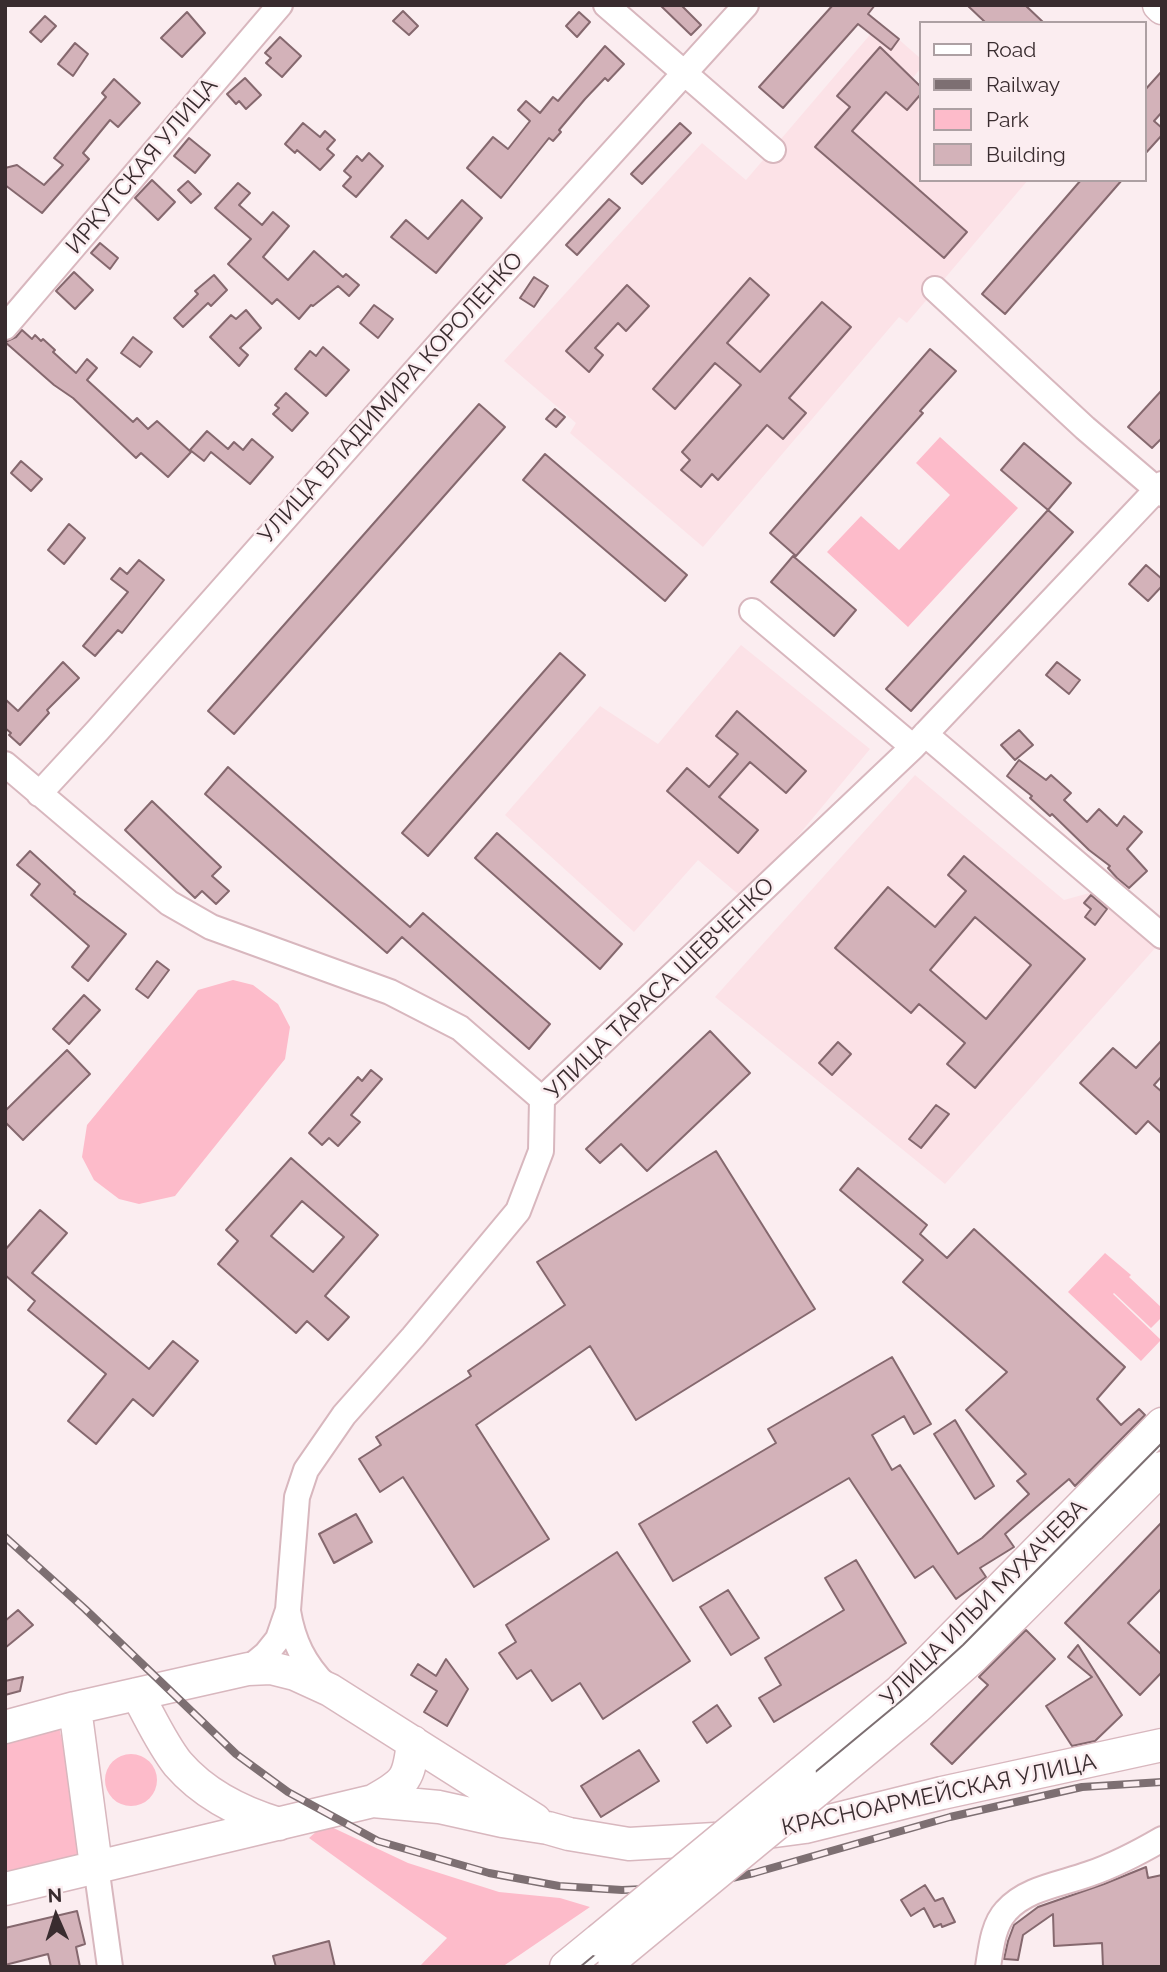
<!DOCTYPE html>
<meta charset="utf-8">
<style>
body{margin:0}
#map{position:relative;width:1167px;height:1972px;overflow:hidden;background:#fbedf0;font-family:Raleway,sans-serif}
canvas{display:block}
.frame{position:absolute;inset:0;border:7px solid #392c2f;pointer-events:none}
.legend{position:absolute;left:919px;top:21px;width:228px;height:161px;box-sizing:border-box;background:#fbedf0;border:2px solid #ada0a3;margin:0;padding:9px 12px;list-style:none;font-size:21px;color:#392c2f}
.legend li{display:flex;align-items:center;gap:14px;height:35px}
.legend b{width:35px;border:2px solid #ada0a3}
.north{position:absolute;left:21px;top:1881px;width:70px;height:70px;-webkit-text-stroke:5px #fbedf0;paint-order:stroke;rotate:357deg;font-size:19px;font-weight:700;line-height:28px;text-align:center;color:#392c2f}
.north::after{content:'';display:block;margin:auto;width:24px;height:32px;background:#392c2f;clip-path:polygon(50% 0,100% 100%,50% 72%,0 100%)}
</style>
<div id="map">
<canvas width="1167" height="1972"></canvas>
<div class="frame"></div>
<ul class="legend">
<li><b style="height:9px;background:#fff"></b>Road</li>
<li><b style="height:9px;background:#7d6f72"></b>Railway</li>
<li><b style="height:19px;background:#fdbbca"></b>Park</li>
<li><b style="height:19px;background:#d3b2b9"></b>Building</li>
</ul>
<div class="north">N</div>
</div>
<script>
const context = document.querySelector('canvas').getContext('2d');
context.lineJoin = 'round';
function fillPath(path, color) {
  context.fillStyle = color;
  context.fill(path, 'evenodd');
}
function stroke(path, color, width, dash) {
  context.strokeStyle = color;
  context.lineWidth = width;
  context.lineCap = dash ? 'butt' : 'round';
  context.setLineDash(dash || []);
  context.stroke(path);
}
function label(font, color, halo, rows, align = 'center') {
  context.font = font + ' Raleway,sans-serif';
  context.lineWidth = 5;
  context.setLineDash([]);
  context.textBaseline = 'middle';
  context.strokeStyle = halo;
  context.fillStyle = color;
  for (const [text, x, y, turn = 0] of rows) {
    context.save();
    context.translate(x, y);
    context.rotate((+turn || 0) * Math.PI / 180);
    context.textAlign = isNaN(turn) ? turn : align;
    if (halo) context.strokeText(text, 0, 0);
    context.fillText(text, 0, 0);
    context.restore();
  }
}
fillPath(new Path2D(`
 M880,23L920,58V69L912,79L920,86V180H1028L907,323L899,317L703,547L570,433L576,423L504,361L702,143L746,180Z
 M741,645L870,749L745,900L698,860L634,932L505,815L600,706L658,744Z
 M915,775L1064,900L1093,892L1157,946L945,1184L715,997Z`), '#fce2e7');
fillPath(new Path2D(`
 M940,437L1018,508L908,627L827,552L861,516L899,550L950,495L916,463Z
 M233,980L253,985L278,1004L290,1027L285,1059L175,1196L139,1204L119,1199L94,1180L82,1157L87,1125L198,990Z
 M1105,1253L1131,1275L1129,1277L1162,1308V1317L1151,1328L1114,1293L1113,1294L1161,1340L1141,1361L1068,1292Z
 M58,1723L90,1859L5,1871V1737Z
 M105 1780a26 26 0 1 1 52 0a26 26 0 1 1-52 0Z
 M325,1824L408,1863L499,1892L560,1898L590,1907L502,1967H419L447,1938L309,1838Z`), '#fdbbca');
const building = new Path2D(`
 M660,5H681L701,25L691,35Z
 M833,5H875L868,14L899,39L891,50L858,24L783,108L759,87Z
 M967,5H1025L1044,23H986Z
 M403,11L418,26L409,35L393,21Z
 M187,12L205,33L182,57L161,38Z
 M579,12L590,22L577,37L566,26Z
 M45,16L56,26L41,42L30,32Z
 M280,37L301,56L282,77L266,63L271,58L265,53Z
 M75,43L88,54L73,76L58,64Z
 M605,46L624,64L608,81L605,78L585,99L559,130L561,132L553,141L549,138L501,198L467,168L493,137L508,149L530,121L518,110L526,101L540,113L553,97L558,101Z
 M880,47L920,86V95L907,110L886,92L852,131L967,232L944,258L815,147L850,107L837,96Z
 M1162,71V112L1154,121L1162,128V135L1144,155V91Z
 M245,78L261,95L246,109L239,101L236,104L227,94Z
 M114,79L140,103L118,127L110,120L83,153L89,159L42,213L5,185V168L17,165L44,185L63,165L54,158L106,97L102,93Z
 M303,123L320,137L325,131L335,140L327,149L334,155L320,170L297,150L295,153L285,144Z
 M680,123L691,133L642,184L631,174Z
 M189,138L210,155L195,173L174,156Z
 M369,153L383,166L356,197L343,186L351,177L344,171L357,156L362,161Z
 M152,180L175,202L158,220L135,198Z
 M1081,180H1122L1005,314L982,294Z
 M188,181L201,194L191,203L178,190Z
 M238,183L250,193L239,205L262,225L273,212L289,226L263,257L288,280L314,251L343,277L346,274L359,285L349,296L338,286L313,306L311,305L299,319L277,299L272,304L228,264L251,239L215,208Z
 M609,199L620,208L577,255L566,245Z
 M462,200L482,218L436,273L391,237L406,220L428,239Z
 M100,243L118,258L110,269L91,253Z
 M74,272L93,290L75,309L56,291Z
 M214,275L227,290L211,306L208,303L183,327L174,318L198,294L195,291Z
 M534,277L548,286L534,307L520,298Z
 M750,278L769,295L727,343L760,372L822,302L851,327L789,398L806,413L783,439L767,425L718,480L712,474L701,487L681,470L690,460L682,452L741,385L715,363L675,409L653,389Z
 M627,285L649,306L626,331L618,323L595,348L603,355L589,372L566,351Z
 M374,305L393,319L378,338L360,323Z
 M246,310L261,328L240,348L248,355L239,366L210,337L231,315L236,319Z
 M22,330L32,339L35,335L41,341L43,339L55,350L53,352L76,373L87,359L97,368L87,380L133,422L137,418L148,429L157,421L191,452L168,477L141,453L136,458L73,398L54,385L5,342L16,337Z
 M133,337L152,352L140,367L121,353Z
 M323,347L349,370L326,396L295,369L310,351L316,356Z
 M930,349L956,371L920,411L923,413L796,556L770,533Z
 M1162,390V438L1152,448L1128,427Z
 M286,393L308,413L292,431L273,414L279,408L275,405Z
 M479,404L505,427L234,734L208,711Z
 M555,409L565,417L556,427L546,419Z
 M207,431L228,449L234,442L243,450L252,439L273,457L250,484L211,452L204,461L190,450Z
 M1024,443L1071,483L1048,510L1001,470Z
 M545,454L687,575L665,601L523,480Z
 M21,461L42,479L31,491L11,473Z
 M1048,510L1073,532L911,711L886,689Z
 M69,524L85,538L64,564L48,550Z
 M793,556L856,610L834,636L771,582Z
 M139,560L164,580L122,633L118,630L95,656L83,646L128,592L111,579L120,568L127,574Z
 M1146,565L1162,579V586L1148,601L1129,584Z
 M560,653L585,675L428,856L402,833Z
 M63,662L79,678L47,710L49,713L20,745L9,735L11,733L5,728V699L18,711Z
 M1057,662L1080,680L1069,694L1046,675Z
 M737,711L806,771L786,793L750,762L719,797L758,830L738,853L667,791L687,768L709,787L738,754L716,736Z
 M1019,730L1033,745L1015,760L1001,745Z
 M1019,760L1046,780L1051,775L1071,793L1064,800L1087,822L1099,809L1117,826L1124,816L1142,832L1127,849L1147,871L1129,888L1117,878L1108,868L1110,866L1089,850L1052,814L1050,816L1030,798L1032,796L1007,776Z
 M228,767L410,927L423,913L550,1024L529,1049L402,937L387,953L205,794Z
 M152,801L221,867L212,876L229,891L216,904L202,891L195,898L125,830Z
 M497,833L622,944L600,969L475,858Z
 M30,851L75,892L74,894L126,934L88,981L72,967L89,946L31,895L40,884L17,865Z
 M964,856L1085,959L975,1088L947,1064L965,1043L919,1004L911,1013L835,948L888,887L935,927L966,891L948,875ZM975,917L1031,965L986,1019L930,970Z
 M1091,895L1107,909L1095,925L1085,917L1091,909L1084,903Z
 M157,961L169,970L148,998L136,989Z
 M84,995L100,1010L69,1044L53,1029Z
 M710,1031L750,1073L647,1171L621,1144L600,1163L586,1149Z
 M1162,1040V1076L1154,1085L1162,1092V1134L1148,1121L1136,1134L1080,1083L1113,1048L1136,1068Z
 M838,1042L851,1054L832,1075L819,1063Z
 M67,1050L90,1074L23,1140L5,1122V1111Z
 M371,1070L382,1079L351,1115L360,1122L338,1146L329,1138L322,1145L309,1133L358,1077L362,1081Z
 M936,1105L949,1114L921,1148L909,1139Z
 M716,1151L815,1309L636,1420L590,1346L476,1425L549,1539L474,1587L403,1477L380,1492L359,1459L381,1445L376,1437L471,1376L468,1371L565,1305L537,1262Z
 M291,1158L378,1235L325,1296L349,1317L328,1340L307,1321L296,1333L218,1264L238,1241L226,1230ZM302,1201L344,1237L313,1272L271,1236Z
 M858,1168L927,1225L920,1234L947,1258L974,1229L1125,1367L1097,1399L1121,1425L1139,1409L1145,1415L1075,1486L1069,1479L1005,1534L1014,1547L980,1568L986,1577L956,1599L933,1566L915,1578L849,1478L673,1581L639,1524L776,1443L768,1429L892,1357L931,1424L914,1434L904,1416L872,1435L892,1470L900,1465L958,1554L982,1538L1029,1494L1017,1481L1026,1474L966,1410L1007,1372L903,1282L923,1260L840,1190Z
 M40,1210L67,1233L32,1273L149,1369L173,1341L198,1361L153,1416L133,1399L96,1444L68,1421L106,1374L28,1310L35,1301L5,1275V1250Z
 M955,1420L994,1486L975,1499L934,1434Z
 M356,1514L372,1542L334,1563L319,1534Z
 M1162,1522V1588L1128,1623L1162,1655V1672L1140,1695L1065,1623Z
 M617,1552L690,1661L603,1719L580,1683L552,1701L531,1670L517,1679L499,1653L516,1642L506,1625Z
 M856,1560L906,1643L774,1722L759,1698L781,1685L765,1658L844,1610L825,1578Z
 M728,1590L759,1638L731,1655L700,1607Z
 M18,1610L33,1625L5,1648V1621Z
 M1026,1630L1055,1659L952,1764L931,1744L988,1685L979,1677Z
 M1078,1645L1122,1715L1095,1741L1072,1746L1046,1706L1092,1677L1068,1657Z
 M446,1659L468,1689L447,1726L424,1712L437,1691L411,1675L418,1664L436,1676Z
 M23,1677L20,1691L5,1695V1681Z
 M717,1705L731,1726L707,1743L693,1722Z
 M639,1750L659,1781L601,1817L581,1786Z
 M1146,1867L1148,1878L1162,1875V1967H1103L1102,1943L1054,1946L1053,1914L1023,1935L1018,1960L1004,1959L1008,1941L1014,1925L1038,1907L1104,1884Z
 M925,1885L935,1901L943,1898L955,1922L942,1927L941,1924L934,1927L924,1908L911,1916L901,1900Z
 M77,1911L85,1944L76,1947L80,1967H51L48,1954L5,1965V1928Z
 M329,1941L335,1967H276L273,1956Z`);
fillPath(building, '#d3b2b9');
stroke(building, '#85686e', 2);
const minor = new Path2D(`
 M606,5L773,150
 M935,289L1085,428L1162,494
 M5,327L280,5
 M752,611L913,747
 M925,734L1162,936
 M5,764L169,903L211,927L390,992L460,1028L542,1099
 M39,794L98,730L448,334L746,5
 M288,1611C293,1641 304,1664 326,1686
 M248,1669L266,1654L278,1639L288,1610L297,1497L306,1470L344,1415L413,1337L518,1211L541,1151L542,1099L913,747L1162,484
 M96,1866L110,1967
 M988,1967C991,1948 993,1925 1006,1911C1026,1888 1062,1884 1089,1874C1115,1865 1138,1853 1162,1839`);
const major = new Path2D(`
 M1159,5L1162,8
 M137,1694C150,1717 162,1744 178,1764C204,1794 242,1813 279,1824
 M75,1708L96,1866
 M5,1727L75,1708L248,1669L271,1668L295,1674L330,1690L535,1820
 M800,1774L900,1691L1162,1424
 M815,1792L916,1708L974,1656L1162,1468
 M373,1801L439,1807L502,1821L548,1828L569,1834L629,1844L715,1839L805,1827L942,1793L1162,1745
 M5,1889L373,1801C406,1783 409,1779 413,1742
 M566,1967L599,1940`);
stroke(minor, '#d8b7be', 28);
stroke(major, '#d8b7be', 35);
stroke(minor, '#fff', 24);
stroke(major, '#fff', 32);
stroke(new Path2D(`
 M580,1967L907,1696L963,1645L1162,1443`), '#7d6f72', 2);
const rail = new Path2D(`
 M5,1537L85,1609L236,1754L288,1792L378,1841L489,1873L559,1886L622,1890L692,1887L754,1873L950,1817L1082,1787L1162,1782`);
stroke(rail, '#7d6f72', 8);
stroke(rail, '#fbedf0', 5, [16]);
const majorBridge = new Path2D(`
 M599,1940L800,1774
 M614,1958L815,1792`);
stroke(majorBridge, '#d8b7be', 35, []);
stroke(majorBridge, '#fff', 32);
label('23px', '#392c2f', '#fbedf0', [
 ["ИРКУТСКАЯ УЛИЦА",142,166,-50],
 ["УЛИЦА ВЛАДИМИРА КОРОЛЕНКО",391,398,-48],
 ["УЛИЦА ТАРАСА ШЕВЧЕНКО",660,989,-44],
 ["УЛИЦА ИЛЬИ МУХАЧЕВА",984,1603,-45],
 ["КРАСНОАРМЕЙСКАЯ УЛИЦА",939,1795,-12]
]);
</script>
